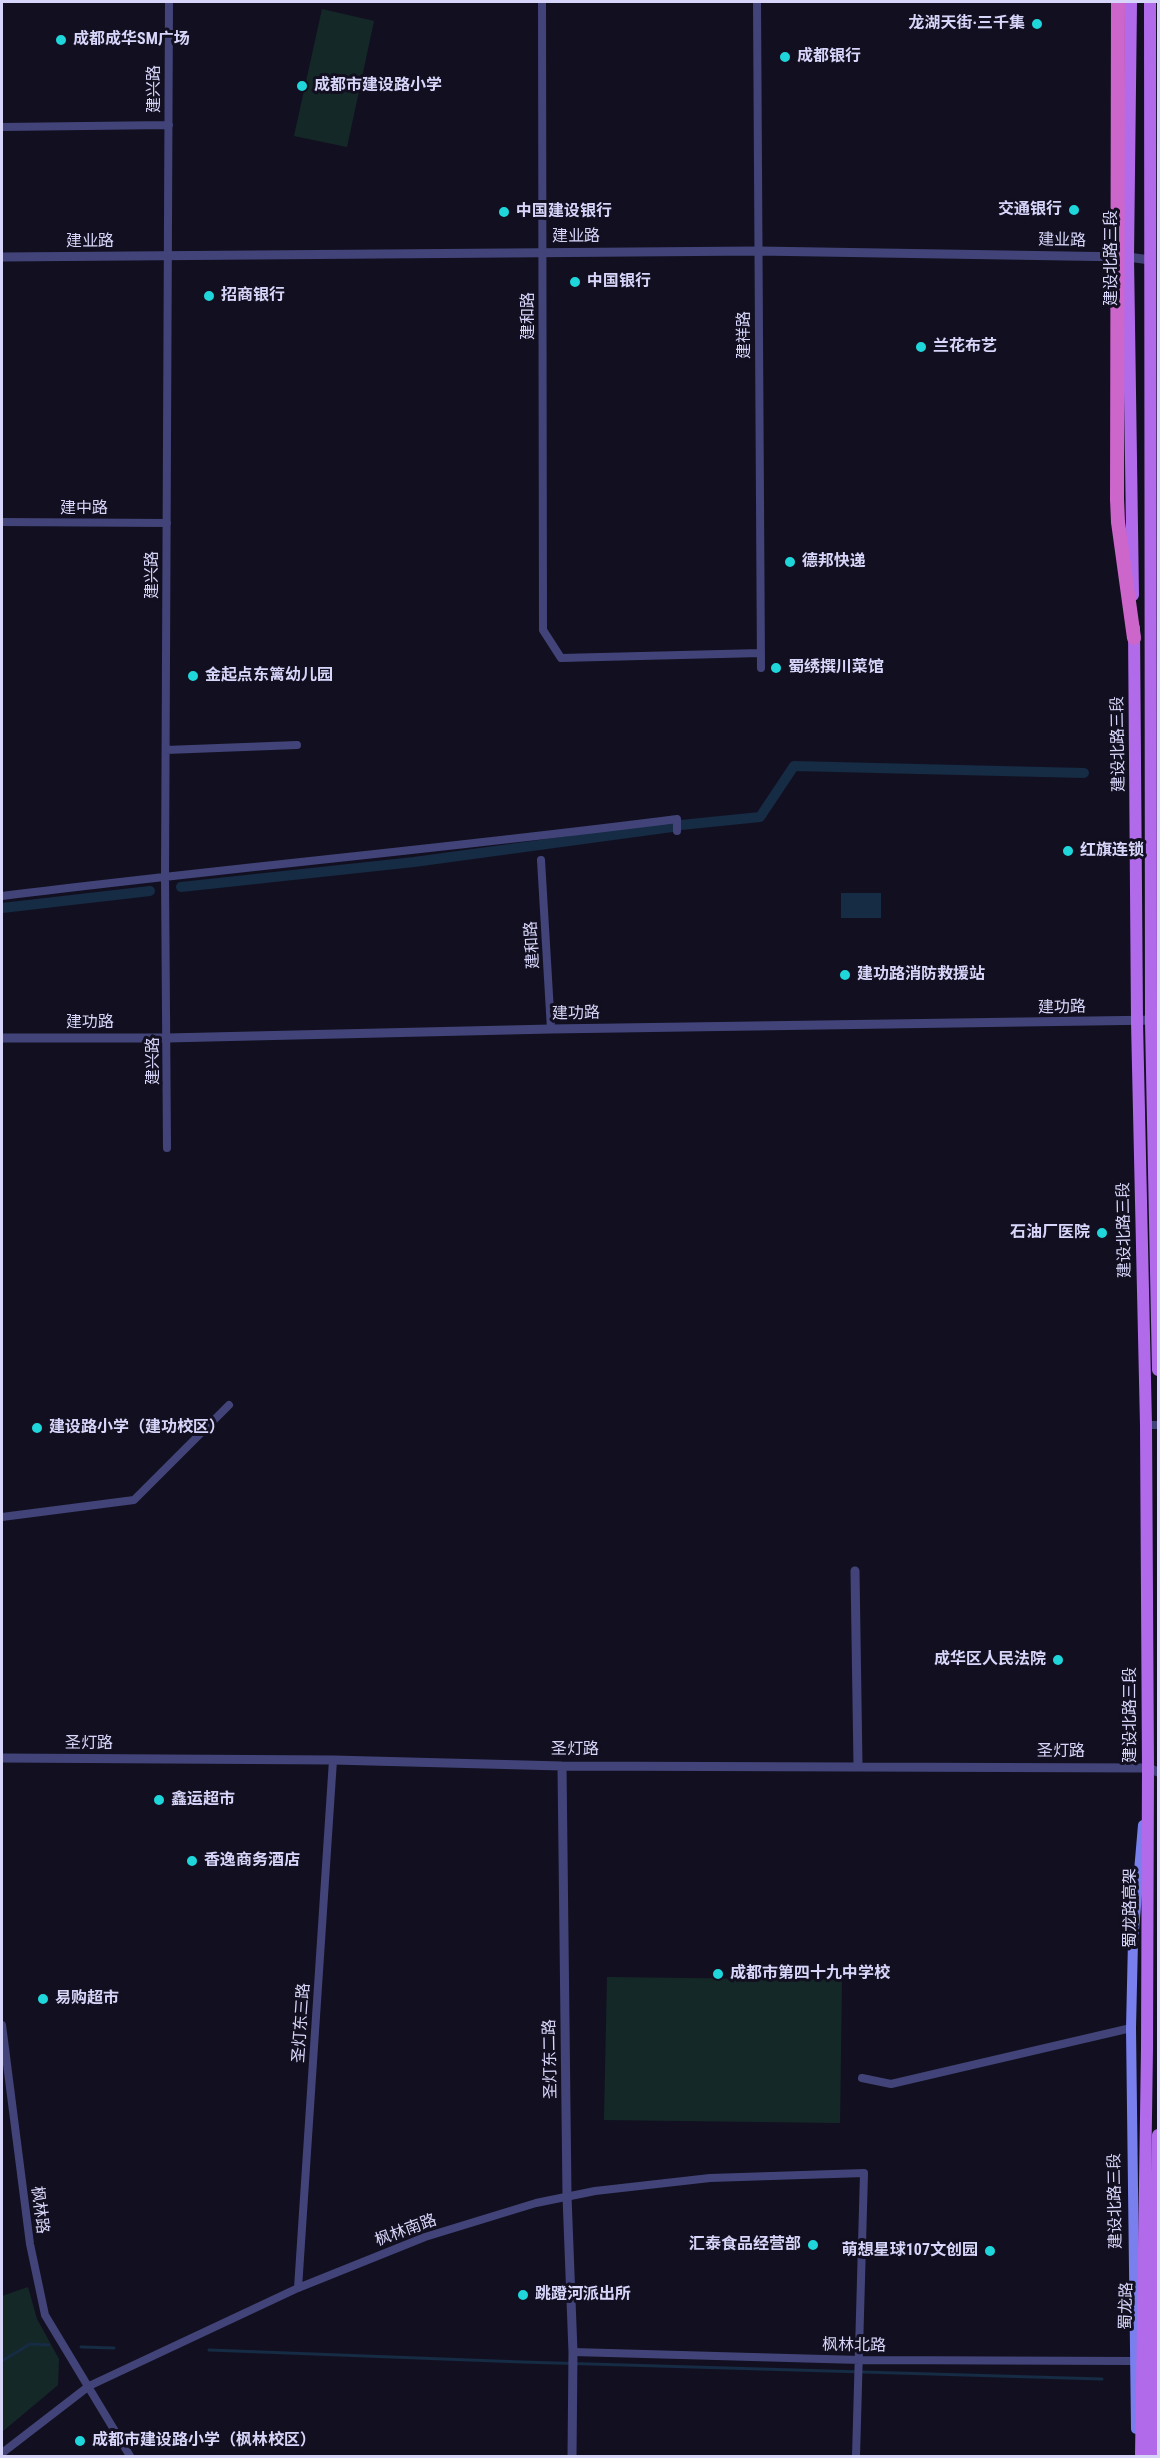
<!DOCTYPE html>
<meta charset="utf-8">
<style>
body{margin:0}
#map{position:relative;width:1160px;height:2458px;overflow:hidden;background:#121020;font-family:"Roboto Condensed",sans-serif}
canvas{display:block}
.frame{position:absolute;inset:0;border:3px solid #d7d5f9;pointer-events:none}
</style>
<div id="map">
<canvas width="1160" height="2458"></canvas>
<div class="frame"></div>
</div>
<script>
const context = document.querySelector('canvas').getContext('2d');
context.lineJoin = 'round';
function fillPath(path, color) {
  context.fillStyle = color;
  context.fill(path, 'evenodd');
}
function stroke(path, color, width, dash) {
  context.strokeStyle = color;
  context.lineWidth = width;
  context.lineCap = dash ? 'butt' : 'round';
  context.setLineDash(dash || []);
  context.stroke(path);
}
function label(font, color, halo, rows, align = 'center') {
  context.font = font + ' "Roboto Condensed","Noto Sans SC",sans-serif';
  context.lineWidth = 6;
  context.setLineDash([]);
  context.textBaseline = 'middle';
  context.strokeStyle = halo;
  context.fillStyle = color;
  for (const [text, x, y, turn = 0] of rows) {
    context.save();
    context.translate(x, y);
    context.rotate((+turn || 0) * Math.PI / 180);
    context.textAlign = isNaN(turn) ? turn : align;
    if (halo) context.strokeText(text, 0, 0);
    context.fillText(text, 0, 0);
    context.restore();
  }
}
fillPath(new Path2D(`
 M322,9L374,21L347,147L294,136Z
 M607,1977L842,1980L840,2123L604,2120Z
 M28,2287L37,2319L59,2359L58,2385L2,2432V2296Z`), '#142927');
fillPath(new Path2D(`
 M841,893H881V918H841Z`), '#162b44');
stroke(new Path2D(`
 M81,2347L114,2348
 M209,2350L522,2362L1102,2379
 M2,2361L30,2344L49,2345`), '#162b44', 3);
stroke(new Path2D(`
 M681,825L760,817L794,766L1084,773
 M181,887L414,862L672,827
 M2,908L150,891`), '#162b44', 10);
stroke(new Path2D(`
 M542,2L543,630L561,658L761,653
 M757,2L761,668
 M2,127L169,125
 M2,522L167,523
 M166,750L297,745
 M541,860L551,1029
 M2,896C226,868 452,848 677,819V831
 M167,1148L165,876L169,2
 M1146,1425H1158
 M2,1517L134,1500L229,1405
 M2,2025L30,2244L45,2315L130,2456
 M862,2078L891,2084L1131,2028
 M298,2288L333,1760
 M573,2352L860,2360L1134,2361
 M2,2453L89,2386L298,2288L425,2237L536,2203L595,2191L710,2178L864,2173L856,2456`), '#424479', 8);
stroke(new Path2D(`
 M2,257L758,251L1128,257L1150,260
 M2,1038H167L551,1029L1158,1020
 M855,1571L858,1766
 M2,1758L333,1760L562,1766L1148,1768L1158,1772
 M562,1766L567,2196L573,2352L572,2456`), '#424479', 9);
stroke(new Path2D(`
 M1136,2429L1131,2028L1133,1941L1143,1825`), '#797fec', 10);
stroke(new Path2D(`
 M1131,2L1128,257L1133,595
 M1150,2L1151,1022L1158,1370
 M1134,628L1137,1022L1146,1425L1148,1768L1147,2048L1141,2456
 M1151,2456L1158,2135`), '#b16bea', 12);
stroke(new Path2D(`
 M1117,499L1118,522L1134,638`), '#cd66cb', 14);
stroke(new Path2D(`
 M1117,499L1118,2`), '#cd66cb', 14);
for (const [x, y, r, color] of [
 [1037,24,6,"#1fd6db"],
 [61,40,6,"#1fd6db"],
 [785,57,6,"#1fd6db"],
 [302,86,6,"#1fd6db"],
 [1074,210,6,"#1fd6db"],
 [504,212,6,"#1fd6db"],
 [575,282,6,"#1fd6db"],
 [209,296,6,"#1fd6db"],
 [921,347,6,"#1fd6db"],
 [790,562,6,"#1fd6db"],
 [776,668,6,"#1fd6db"],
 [193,676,6,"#1fd6db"],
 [1068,851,6,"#1fd6db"],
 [845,975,6,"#1fd6db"],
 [1102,1233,6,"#1fd6db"],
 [37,1428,6,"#1fd6db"],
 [1058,1660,6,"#1fd6db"],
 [159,1800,6,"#1fd6db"],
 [192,1861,6,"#1fd6db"],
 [718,1974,6,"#1fd6db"],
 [43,1999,6,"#1fd6db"],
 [813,2245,6,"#1fd6db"],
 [990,2251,6,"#1fd6db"],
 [523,2295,6,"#1fd6db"],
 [80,2441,6,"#1fd6db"]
]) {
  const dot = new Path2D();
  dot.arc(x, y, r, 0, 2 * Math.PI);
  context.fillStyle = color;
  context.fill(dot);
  stroke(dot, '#121020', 2);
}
label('bold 16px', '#d7d5f9', '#121020', [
 ["龙湖天街·三千集",1025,24,"right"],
 ["成都成华SM广场",73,40],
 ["成都银行",797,57],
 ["成都市建设路小学",314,86],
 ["交通银行",1062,210,"right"],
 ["中国建设银行",516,212],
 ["中国银行",587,282],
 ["招商银行",221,296],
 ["兰花布艺",933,347],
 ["德邦快递",802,562],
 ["蜀绣撰川菜馆",788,668],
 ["金起点东篱幼儿园",205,676],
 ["红旗连锁",1080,851],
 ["建功路消防救援站",857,975],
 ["石油厂医院",1090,1233,"right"],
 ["建设路小学（建功校区）",49,1428],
 ["成华区人民法院",1046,1660,"right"],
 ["鑫运超市",171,1800],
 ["香逸商务酒店",204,1861],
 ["成都市第四十九中学校",730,1974],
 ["易购超市",55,1999],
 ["汇泰食品经营部",801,2245,"right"],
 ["萌想星球107文创园",978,2251,"right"],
 ["跳蹬河派出所",535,2295],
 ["成都市建设路小学（枫林校区）",92,2441]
], 'left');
label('16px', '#d7d5f9', '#121020', [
 ["建兴路",155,89,-90],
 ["建业路",576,237],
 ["建业路",1062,241,1],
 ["建业路",90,242],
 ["建设北路三段",1112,258,-90],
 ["建和路",529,316,-90],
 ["建祥路",745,335,-90],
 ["建中路",84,509],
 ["建兴路",153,575,-90],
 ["建设北路三段",1119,744,-91],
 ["建和路",533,945,-93],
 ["建功路",1062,1008,-1],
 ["建功路",576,1014,-1],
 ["建功路",90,1023],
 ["建兴路",154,1061,-90],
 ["建设北路三段",1125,1230,-91],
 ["建设北路三段",1131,1715,-90],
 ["圣灯路",89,1744],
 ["圣灯路",575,1750],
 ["圣灯路",1061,1752],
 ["蜀龙路高架",1131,1908,-90],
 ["圣灯东三路",302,2023,-86],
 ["圣灯东二路",551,2059,-91],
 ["建设北路三段",1116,2201,-91],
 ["枫林路",39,2210,83],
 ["枫林南路",406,2231,-20],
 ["蜀龙路",1127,2306,-89],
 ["枫林北路",854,2346,1]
]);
</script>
